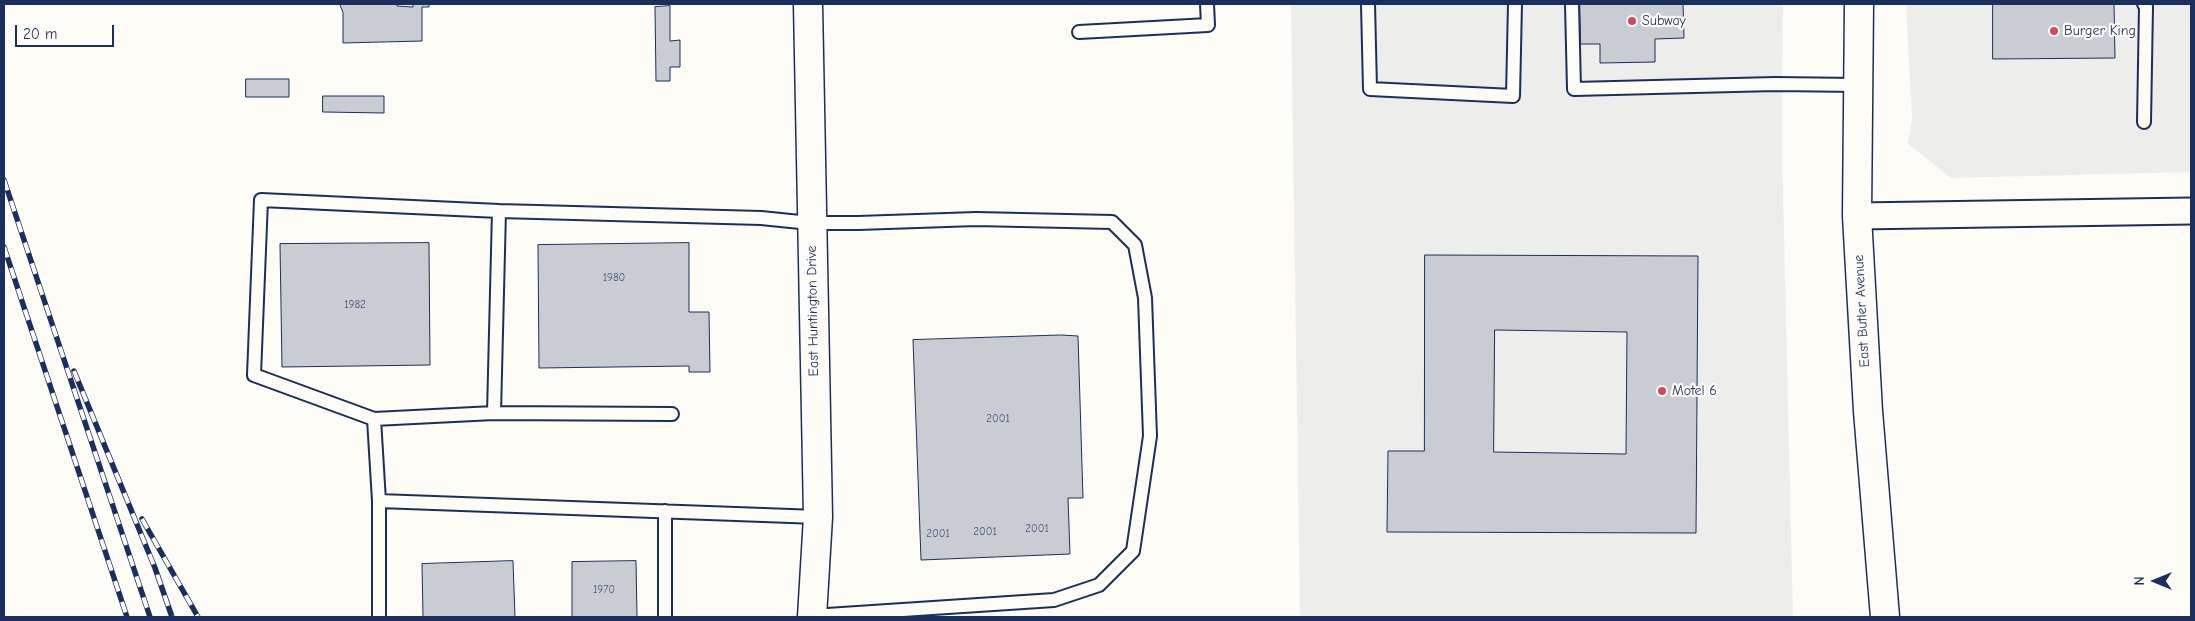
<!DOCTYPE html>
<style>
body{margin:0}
#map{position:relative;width:2195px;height:621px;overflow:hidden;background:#fdfcf7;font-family:"Comic Neue",sans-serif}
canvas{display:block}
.frame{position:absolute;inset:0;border:5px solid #1b2f5e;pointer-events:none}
.north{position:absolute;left:2130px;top:556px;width:50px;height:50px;-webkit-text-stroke:4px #fdfcf7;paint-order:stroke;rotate:270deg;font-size:14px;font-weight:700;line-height:20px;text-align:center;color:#1b2f5e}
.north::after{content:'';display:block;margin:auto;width:18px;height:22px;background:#1b2f5e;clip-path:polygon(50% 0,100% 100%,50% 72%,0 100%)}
.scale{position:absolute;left:15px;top:25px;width:99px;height:22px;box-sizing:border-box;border:2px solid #1b2f5e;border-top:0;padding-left:6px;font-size:15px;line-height:18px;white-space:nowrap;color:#1b2f5e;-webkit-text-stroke:4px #fdfcf7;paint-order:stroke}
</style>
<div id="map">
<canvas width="2195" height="621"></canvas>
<div class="frame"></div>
<div class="north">N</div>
<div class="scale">20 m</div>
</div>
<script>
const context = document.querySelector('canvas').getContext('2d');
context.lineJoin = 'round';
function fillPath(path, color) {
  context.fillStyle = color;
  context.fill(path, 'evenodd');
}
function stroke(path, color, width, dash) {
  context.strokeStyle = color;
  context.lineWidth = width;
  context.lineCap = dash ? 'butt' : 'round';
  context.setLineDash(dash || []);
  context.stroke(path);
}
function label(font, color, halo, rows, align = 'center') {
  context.font = font + ' "Comic Neue",sans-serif';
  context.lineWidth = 4.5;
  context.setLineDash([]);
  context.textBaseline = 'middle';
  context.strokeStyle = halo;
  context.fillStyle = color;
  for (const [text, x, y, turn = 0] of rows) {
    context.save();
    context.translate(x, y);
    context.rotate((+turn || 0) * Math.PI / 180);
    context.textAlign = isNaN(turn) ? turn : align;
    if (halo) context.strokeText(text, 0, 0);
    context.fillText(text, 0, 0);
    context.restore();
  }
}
fillPath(new Path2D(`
 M1291,4H1783L1782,149L1793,617H1300Z
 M1906,4H2191V172L1951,178L1908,144L1912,118Z`), '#edeeec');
const building = new Path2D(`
 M340,4H397V6L413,7V4H429V7H422V41L343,43V13Z
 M1580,4H1683L1684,38L1655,39V62L1600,63V44H1581Z
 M1993,4H2114L2115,58L1993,59Z
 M670,6V41L680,40V67H670V81H656L655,7Z
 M246,79H289V97H246Z
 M323,96H384V113L323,112Z
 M429,243L430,365L282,367L280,244Z
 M689,243V312H709L710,372H689V366L539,368L538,245Z
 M1425,255L1698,256L1696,533L1387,532L1388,451H1424ZM1495,330L1627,332L1626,454L1494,452Z
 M1061,335L1078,336L1083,498H1068L1070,554L921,560L913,340Z
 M513,561L515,617H423L422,564Z
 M636,561L637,617H572V562Z`);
fillPath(building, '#c9ccd3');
stroke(building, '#1b2f5e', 1);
const service = new Path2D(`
 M1368,4L1370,89L1513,96L1515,4
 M1572,4L1574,89L1775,84L1858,85
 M2144,4L2146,7L2144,122
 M1079,32L1208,25L1207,4
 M494,413L374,419L379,501L818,517
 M672,414L494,413L499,211L761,218L810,223H858L976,219L1112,222L1135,245L1145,298L1150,436L1133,551L1099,585L1054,600L812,616
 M374,419L254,375L261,200L499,211
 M379,501V617
 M665,617V511`);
const minor = new Path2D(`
 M1857,216L2191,211`);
const tertiary = new Path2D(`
 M808,4L818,517L812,617`);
const primary = new Path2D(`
 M1859,4L1857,216L1868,411L1885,617`);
stroke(service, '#1b2f5e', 16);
stroke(minor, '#1b2f5e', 29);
stroke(tertiary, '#1b2f5e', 31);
stroke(primary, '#1b2f5e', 31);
stroke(service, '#fdfcf7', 12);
stroke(minor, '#fdfcf7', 25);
stroke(tertiary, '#fdfcf7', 28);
stroke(primary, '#fdfcf7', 28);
const rail = new Path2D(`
 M4,180L150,617
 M4,247L127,617
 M74,371L155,568L172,617
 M142,519L198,617`);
stroke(rail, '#1b2f5e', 5.5);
stroke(rail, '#fdfcf7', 4, [11]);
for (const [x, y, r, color] of [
 [1632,21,5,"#d1495b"],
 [2054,31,5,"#d1495b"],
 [1662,391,5,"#d1495b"]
]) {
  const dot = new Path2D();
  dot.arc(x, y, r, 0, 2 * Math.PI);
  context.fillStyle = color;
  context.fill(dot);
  stroke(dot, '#fdfcf7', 2);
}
label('11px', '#46567b', null, [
 ["1980",614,278],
 ["1982",355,305],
 ["2001",998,419],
 ["2001",1037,529],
 ["2001",985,532],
 ["2001",938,534],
 ["1970",604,590]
]);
label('14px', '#1b2f5e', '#fdfcf7', [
 ["Subway",1642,21],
 ["Burger King",2064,31],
 ["Motel 6",1672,391]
], 'left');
label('14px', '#1b2f5e', '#fdfcf7', [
 ["East Huntington Drive",813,311,-91],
 ["East Butler Avenue",1862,311,-93]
]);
</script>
